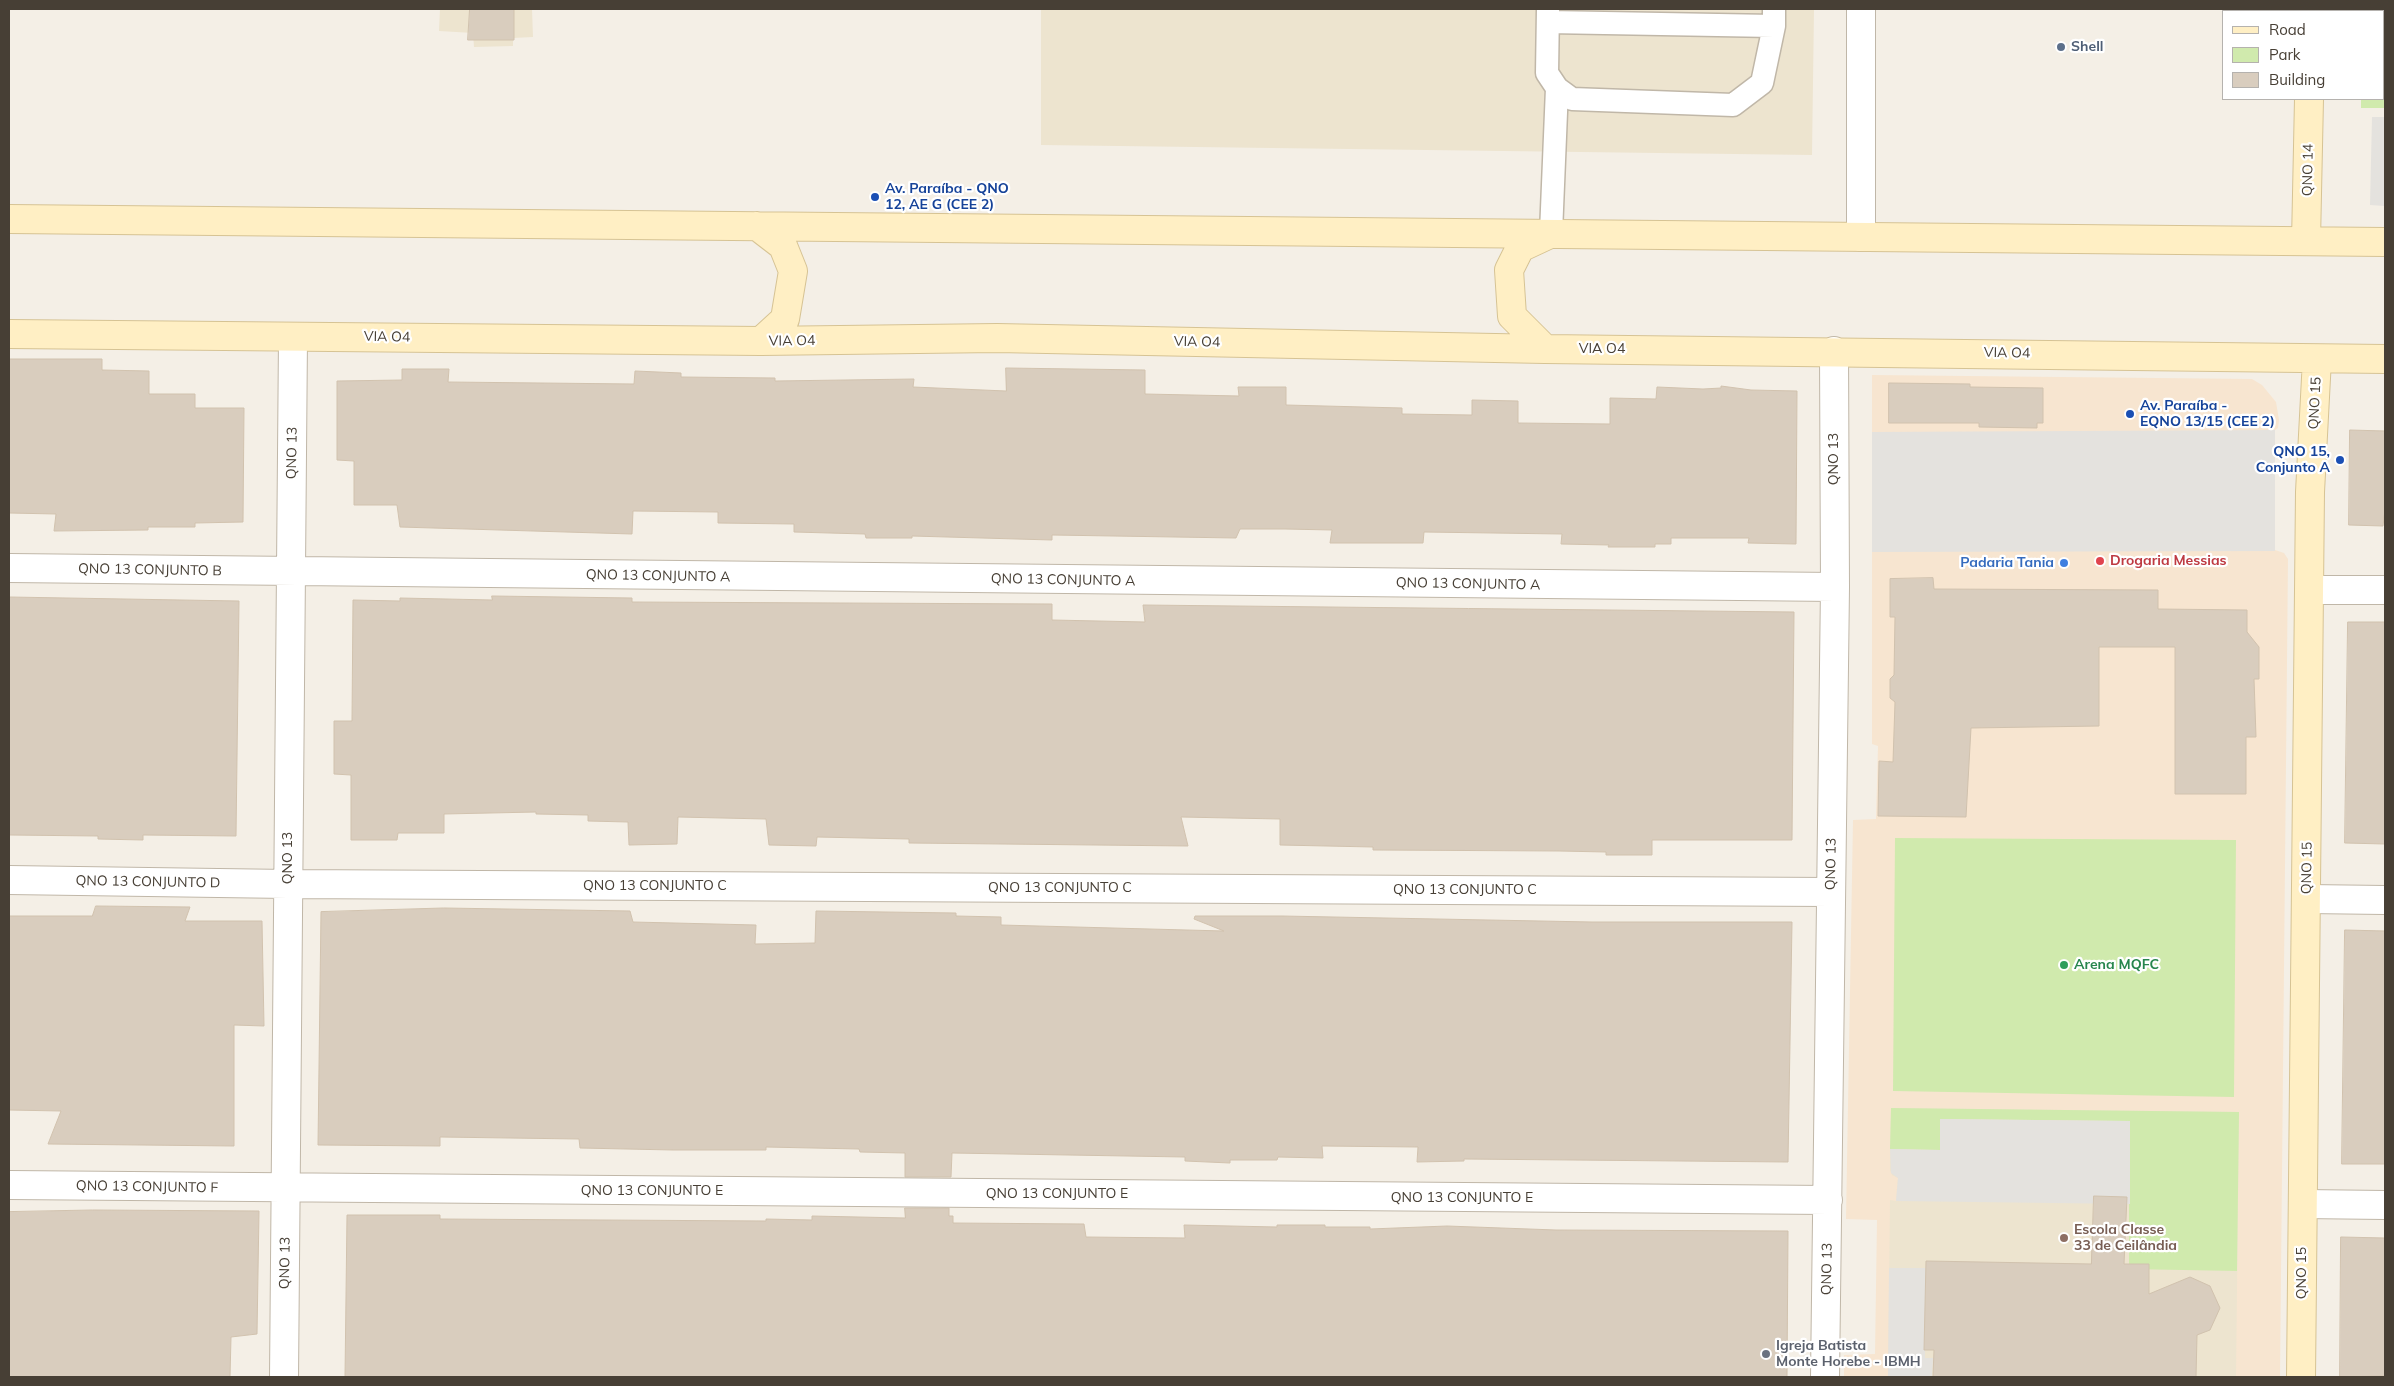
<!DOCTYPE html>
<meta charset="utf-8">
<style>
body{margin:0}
#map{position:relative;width:2394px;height:1386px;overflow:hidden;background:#f4efe6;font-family:Mulish,sans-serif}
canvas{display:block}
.frame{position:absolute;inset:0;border:10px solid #473f35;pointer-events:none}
.legend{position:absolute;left:2222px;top:10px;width:162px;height:90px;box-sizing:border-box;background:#fff;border:1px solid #b5b2ae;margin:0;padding:6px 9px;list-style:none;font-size:15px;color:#473f35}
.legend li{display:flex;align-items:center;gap:10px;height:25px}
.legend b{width:25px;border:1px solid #b5b2ae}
</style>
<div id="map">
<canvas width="2394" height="1386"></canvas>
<div class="frame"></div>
<ul class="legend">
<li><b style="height:6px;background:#ffefc4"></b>Road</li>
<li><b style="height:14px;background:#d0eaad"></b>Park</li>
<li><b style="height:14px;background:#d9cdbe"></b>Building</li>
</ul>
</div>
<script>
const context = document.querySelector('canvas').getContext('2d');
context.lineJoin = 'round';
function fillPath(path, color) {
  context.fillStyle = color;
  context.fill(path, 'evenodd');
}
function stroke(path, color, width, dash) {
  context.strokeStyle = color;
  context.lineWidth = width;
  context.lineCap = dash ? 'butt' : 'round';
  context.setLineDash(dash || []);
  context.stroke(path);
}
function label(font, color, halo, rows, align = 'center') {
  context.font = font + ' Mulish,sans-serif';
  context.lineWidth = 4.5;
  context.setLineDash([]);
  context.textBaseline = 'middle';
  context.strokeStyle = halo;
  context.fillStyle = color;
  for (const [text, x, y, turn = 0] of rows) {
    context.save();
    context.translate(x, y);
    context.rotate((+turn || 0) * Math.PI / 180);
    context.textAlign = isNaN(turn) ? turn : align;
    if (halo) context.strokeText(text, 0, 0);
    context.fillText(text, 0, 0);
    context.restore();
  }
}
fillPath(new Path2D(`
 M1872,375L2252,379L2262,385L2276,402L2279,420L2278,428L2275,430V550L2284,553L2288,559L2280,1377H1844V1355L1875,1354L1877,1220L1846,1219L1853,820L1876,819L1878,746L1872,744Z`), '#f7e5d0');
fillPath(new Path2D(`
 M440,9H532L533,37L513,38V46L474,47L473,33L439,31Z
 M1041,9H1814L1812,155L1041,145Z
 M1891,1108L2239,1112L2236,1377H1888L1890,1200L1896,1201L1898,1178L1892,1175L1890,1170Z`), '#ede4cf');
fillPath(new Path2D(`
 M2383,82V86H2385V108H2361V99H2383Z
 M1895,838L2236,840L2234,1097L1893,1091Z
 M1891,1108L2239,1112L2237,1271L2129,1269V1121L1941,1119L1940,1150L1890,1149Z`), '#d0eaad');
fillPath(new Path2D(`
 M2372,117H2385V206L2370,205Z
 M2275,430V551L1872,552V432Z
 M1940,1119L2130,1121V1204L1896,1201L1898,1178L1891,1173L1890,1149L1940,1150Z
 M1889,1268H1926L1925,1358H1933L1932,1377H1888Z`), '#e4e2de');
const building = new Path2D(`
 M470,9H514V40H468Z
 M9,359H102V370L149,371V394H195V408H244L243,522L195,523V527H148V530L54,531L56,514L9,513Z
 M1006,368L1145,370V394L1239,396L1238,387H1286V405L1402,408V414L1472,415V400L1518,401V423L1610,424V398L1656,399L1657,387L1703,389L1721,388V386L1751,390L1797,391L1796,544L1748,543L1749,538H1671V544H1655V547H1608L1609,545L1561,544L1562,534L1424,532L1423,543H1330L1332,530L1285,529H1240L1236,538L1052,535V540L912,536V538H866L865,534L794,532V524L718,523V512L633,511L632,534L400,527L397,505H354V461L337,460V381L402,380V369H449L448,382L634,384L635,371L681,373V377L775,378V381L914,379L913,387L1006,391Z
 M1889,383L1970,384V387L2043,388V423H2037V428L1979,427V423H1889Z
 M2350,430L2385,431V510L2383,526L2349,525Z
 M1933,578L1934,589L2158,590V609L2247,610V632L2259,647V679H2254L2256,737H2246V794H2175V647H2099V726L1971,728L1966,817L1878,816L1879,761L1893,762L1895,702L1890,698V679L1894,675L1895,617H1890V579Z
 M492,596L632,598V602L1052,604V620L1145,622L1143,605L1794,612L1792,840H1652V855H1606V852L1559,851L1373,850V847L1280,845V819L1181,817L1188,846L909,843V839L817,837L816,846L769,845L766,819L678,817L677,844L629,845L628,822L588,821V815L536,814V812L444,814V833H398L397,840H351V775L334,774V721H352L353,600L400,601V598L492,600Z
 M9,597L239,601L236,836L143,835V840L98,839V836L9,835Z
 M2348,622H2385V844L2345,843Z
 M96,906L190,907L185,921H262L264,1026L234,1025V1146L48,1144L61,1111L9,1110V916H92Z
 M444,908L630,911L633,922L756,925L755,944L815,943L816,911L956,913V916L1001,917V925L1224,931L1194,919L1195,916H1282L1592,922H1792L1788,1162L1464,1159V1161L1417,1162L1418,1147L1322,1146L1323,1158L1278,1157L1277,1160H1230V1163L1185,1161V1157L952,1153L951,1177H905V1153L860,1152L859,1149L766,1147V1150H673L580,1148L579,1139L440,1137V1146L318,1145L321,912Z
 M2345,930L2385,931V1164H2342Z
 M2094,1196L2127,1197L2124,1264H2149V1294L2190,1277L2210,1286L2220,1308L2210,1330L2197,1335L2196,1377H1933L1934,1350H1924L1926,1261L2091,1264Z
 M905,1208H949V1216H953V1223L1084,1224L1086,1237L1185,1238L1184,1225L1277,1227V1225H1325V1227H1370V1229L1447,1226L1556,1230L1788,1231L1787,1377H345L347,1215H440V1219L766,1221V1219L812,1220V1216L905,1218Z
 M93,1210L259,1211L257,1334L231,1337L230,1377H9V1212Z
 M2341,1237L2385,1238V1376L2340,1377Z`);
fillPath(building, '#d9cdbe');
stroke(building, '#d1c2ae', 1);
const service = new Path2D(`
 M1548,9L1547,73L1557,88L1572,99L1733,105L1762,83L1774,26V9
 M1548,22L1774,26
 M1551,233L1557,88`);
const minor = new Path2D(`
 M1861,237V9
 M9,568L1835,587
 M2310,590H2385
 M9,880L288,884L1831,892
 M2307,899L2385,900
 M9,1185L1828,1200
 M2303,1204L2385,1205
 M284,1377L293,338
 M1825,1377L1835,587L1834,351`);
const secondary = new Path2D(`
 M2311,11V9
 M9,219L2385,242
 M757,226L783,246L793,271L785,319L761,341
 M2306,241L2309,99
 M9,334L761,341L997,338L1545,349L2385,359
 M1545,349L1512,316L1509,270L1520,248L1550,234
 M2301,1377L2310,492L2317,359`);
stroke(service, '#c0b7a8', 25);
stroke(minor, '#c0b7a8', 30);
stroke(secondary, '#d6c394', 30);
stroke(service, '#fff', 22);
stroke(minor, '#fff', 28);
stroke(secondary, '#ffefc4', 28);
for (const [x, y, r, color] of [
 [2061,47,5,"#5c6f8a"],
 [875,197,5,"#1a4fb4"],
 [2130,414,5,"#1a4fb4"],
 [2340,460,5,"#1a4fb4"],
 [2100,561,5,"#e0444e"],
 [2064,563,5,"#3f7fe0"],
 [2064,965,5,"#2e9e5b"],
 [2064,1238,5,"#8d6e63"],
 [1766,1354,5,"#6b7280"]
]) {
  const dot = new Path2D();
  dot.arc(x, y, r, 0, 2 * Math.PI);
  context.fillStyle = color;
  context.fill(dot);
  stroke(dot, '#fff', 2);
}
label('bold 14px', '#4e5e75', '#fff', [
 ["Shell",2071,47]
], 'left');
label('14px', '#473f35', '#fff', [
 ["QNO 14",2308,170,-89],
 ["VIA O4",387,337,1],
 ["VIA O4",792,341,-1],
 ["VIA O4",1197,342,1],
 ["VIA O4",1602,349],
 ["VIA O4",2007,353,1],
 ["QNO 15",2315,403,-87],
 ["QNO 13",292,453,-89],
 ["QNO 13",1834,459,-90],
 ["QNO 13 CONJUNTO B",150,570,1],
 ["QNO 13 CONJUNTO A",658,576,1],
 ["QNO 13 CONJUNTO A",1063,580,1],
 ["QNO 13 CONJUNTO A",1468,584,1],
 ["QNO 13",288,858,-90],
 ["QNO 13",1831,864,-89],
 ["QNO 15",2307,868,-89],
 ["QNO 13 CONJUNTO D",148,882,1],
 ["QNO 13 CONJUNTO C",655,886],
 ["QNO 13 CONJUNTO C",1060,888],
 ["QNO 13 CONJUNTO C",1465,890],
 ["QNO 13 CONJUNTO F",147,1187,1],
 ["QNO 13 CONJUNTO E",652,1191],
 ["QNO 13 CONJUNTO E",1057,1194],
 ["QNO 13 CONJUNTO E",1462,1198],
 ["QNO 13",285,1263,-89],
 ["QNO 13",1827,1269,-89],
 ["QNO 15",2302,1273,-90]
]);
label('bold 14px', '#164399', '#fff', [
 ["Av. Paraíba - QNO",885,189],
 ["12, AE G (CEE 2)",885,205],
 ["Av. Paraíba -",2140,406],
 ["EQNO 13/15 (CEE 2)",2140,422],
 ["QNO 15,",2330,452,"right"],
 ["Conjunto A",2330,468,"right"]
], 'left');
label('bold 14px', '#be3a42', '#fff', [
 ["Drogaria Messias",2110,561]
], 'left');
label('bold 14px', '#366cbe', '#fff', [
 ["Padaria Tania",2054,563]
], 'right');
label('bold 14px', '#27864d', '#fff', [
 ["Arena MQFC",2074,965]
], 'left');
label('bold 14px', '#785e54', '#fff', [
 ["Escola Classe",2074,1230],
 ["33 de Ceilândia",2074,1246]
], 'left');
label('bold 14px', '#5b616d', '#fff', [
 ["Igreja Batista",1776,1346],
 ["Monte Horebe - IBMH",1776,1362]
], 'left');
</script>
